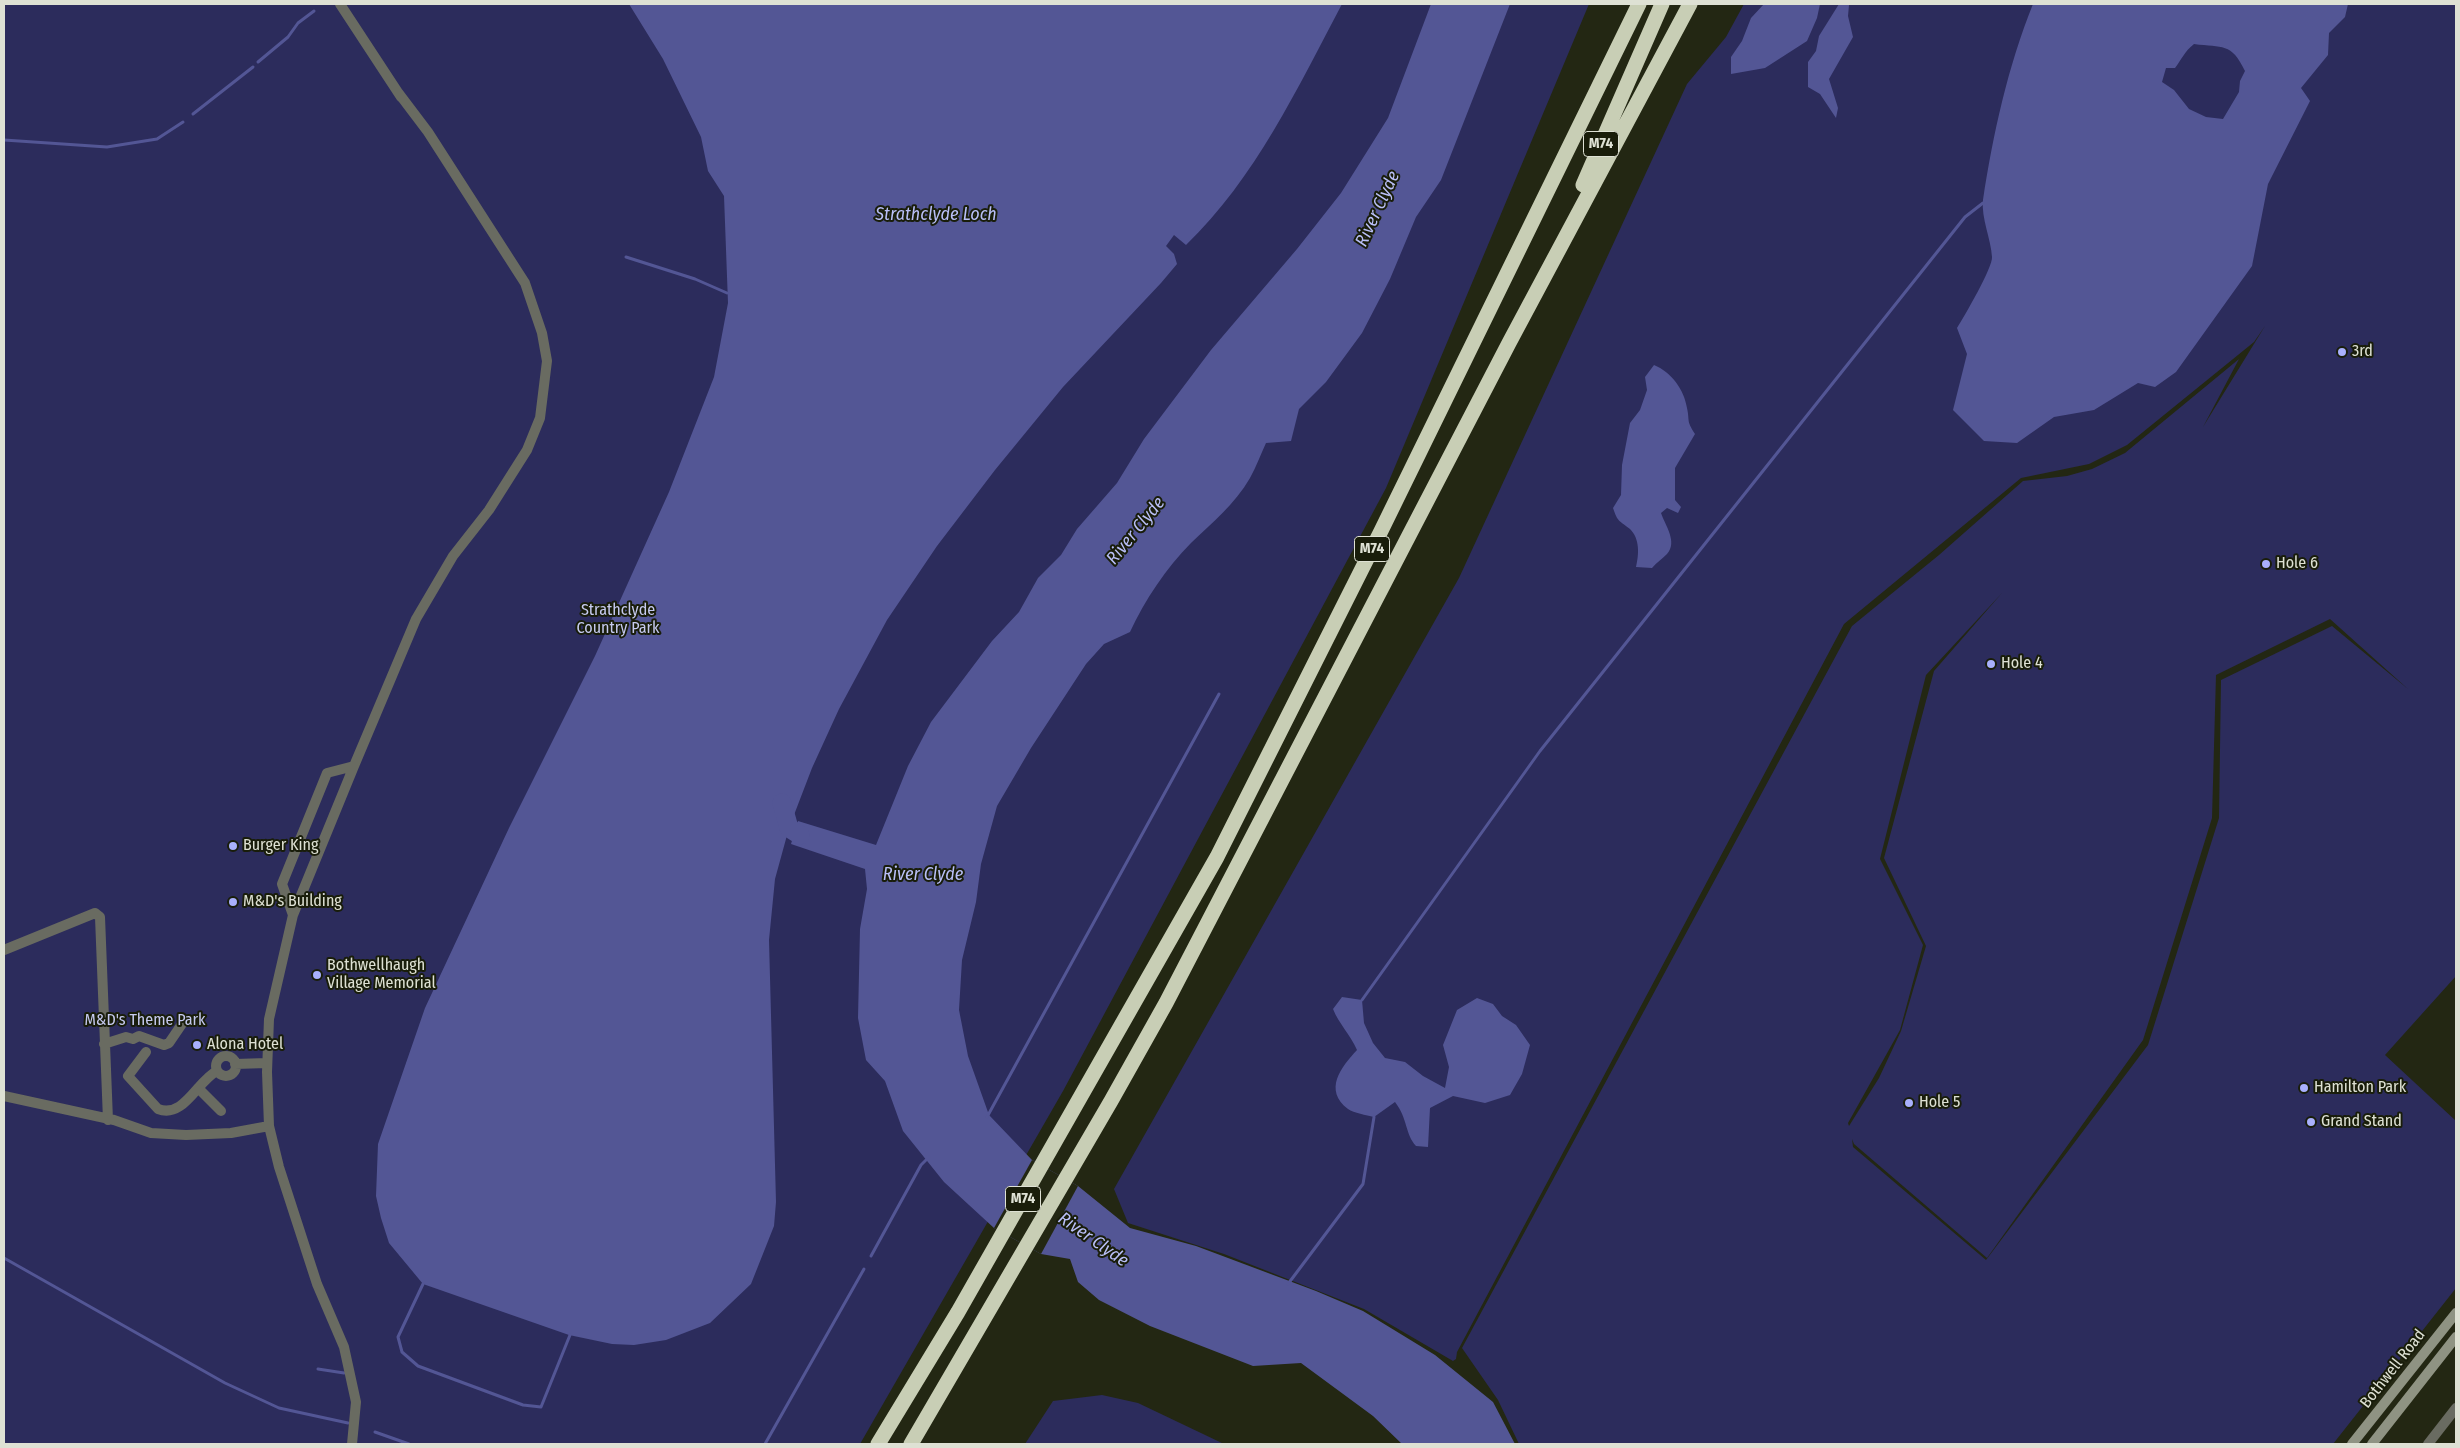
<!DOCTYPE html>
<style>
body{margin:0}
#map{position:relative;width:2460px;height:1448px;overflow:hidden;background:#232713;font-family:"Fira Sans Condensed",sans-serif}
canvas{display:block}
.frame{position:absolute;inset:0;border:5px solid #dee1d4;pointer-events:none}
</style>
<div id="map">
<canvas width="2460" height="1448"></canvas>
<div class="frame"></div>
</div>
<script>
const context = document.querySelector('canvas').getContext('2d');
context.lineJoin = 'round';
function fillPath(path, color) {
  context.fillStyle = color;
  context.fill(path, 'evenodd');
}
function stroke(path, color, width, dash) {
  context.strokeStyle = color;
  context.lineWidth = width;
  context.lineCap = dash ? 'butt' : 'round';
  context.setLineDash(dash || []);
  context.stroke(path);
}
function label(font, color, halo, rows, align = 'center') {
  context.font = font + ' "Fira Sans Condensed",sans-serif';
  context.lineWidth = 4;
  context.setLineDash([]);
  context.textBaseline = 'middle';
  context.strokeStyle = halo;
  context.fillStyle = color;
  for (const [text, x, y, turn = 0] of rows) {
    context.save();
    context.translate(x, y);
    context.rotate((+turn || 0) * Math.PI / 180);
    context.textAlign = isNaN(turn) ? turn : align;
    if (halo) context.strokeText(text, 0, 0);
    context.fillText(text, 0, 0);
    context.restore();
  }
}
fillPath(new Path2D(`
 M4,4H1589L1386,488L1063,1091L860,1444H4Z
 M1744,4H2456V976L2385,1055L2456,1121V1288L2333,1444H1519L1498,1400L1462,1348L1852,626L1939,555L2023,481L2067,476L2092,469L2125,453L2239,359L2203,427L2265,326L2254,342L2127,445L2089,464L2021,478L1844,624L1457,1352L1456,1359L1453,1361L1364,1309L1224,1254L1128,1223L1114,1189L1459,578L1687,84L1726,37ZM2002,593L1934,671L1884,858L1926,946L1901,1031L1879,1078L1849,1126L1848,1123L1900,1030L1923,945L1880,859L1926,675ZM2330,619L2408,689L2332,626L2221,680L2219,818L2148,1045L1986,1260L1853,1147L1852,1139L1854,1144L1987,1258L2143,1040L2212,818L2216,675Z
 M1102,1395L1138,1403L1224,1444H1025L1053,1401Z`), '#2c2c5c');
fillPath(new Path2D(`
 M629,4H1342C1298,87 1255,179 1186,245L1174,235L1166,246L1174,254L1177,264L1161,283L1063,387L995,470L937,546L887,620L839,709L812,768L789,828L775,879L769,940L776,1202L774,1226L751,1284L710,1323L666,1340L634,1345L612,1344L569,1335L423,1284L389,1243L381,1218L376,1196L378,1144L425,1008L509,828L595,656L669,492L714,377L728,303L724,196L708,171L701,137L663,59Z
 M1431,4H1510L1441,180L1416,217L1390,279L1362,333L1326,382L1299,409L1291,441L1266,443C1261,454 1256,467 1250,478C1235,504 1212,523 1191,543C1166,568 1145,600 1130,632L1104,644L1086,664L1031,748L997,806L981,864L976,902L962,960L959,1010L968,1056L989,1115L1032,1160L1078,1186L1130,1228L1196,1246L1316,1291L1363,1311L1435,1355L1493,1402L1515,1444H1402L1373,1416L1301,1363L1253,1366L1150,1326L1099,1300L1078,1282L1070,1259L1041,1254L994,1228L944,1182L903,1131L885,1081L866,1060L858,1018L860,929L867,889L865,869L791,844L798,821L876,845L908,766L931,722L992,641L1019,612L1038,578L1061,555L1077,529L1117,483L1144,439L1211,350L1297,249L1341,193L1388,118Z
 M1764,4H1820L1817,18L1807,41L1765,68L1731,74V57L1742,41L1751,18Z
 M1839,4L1849,5L1848,16L1853,37L1829,79L1838,108L1836,118L1820,94L1808,87V62L1816,51L1819,36Z
 M2033,4H2348L2345,17L2329,33L2328,55L2301,88L2310,101L2268,184L2252,266L2176,372L2155,387L2138,383L2094,410L2054,417L2017,443L1984,441L1953,410L1967,354L1957,328C1964,317 1993,267 1992,257C1991,239 1981,218 1983,200C1993,134 2008,66 2033,4ZM2194,44C2223,48 2231,42 2245,71L2240,81L2239,92L2223,119L2206,117L2189,109L2174,90L2162,82L2166,68H2175C2182,59 2184,52 2194,44Z
 M1654,365C1671,372 1684,389 1687,408C1690,422 1686,420 1695,434L1675,468V500L1681,507L1678,513L1667,508L1661,513C1665,525 1678,542 1667,554C1662,559 1657,562 1652,568L1636,567C1639,554 1640,539 1630,529C1619,520 1618,523 1613,508L1621,495L1622,465L1630,423L1640,410L1647,390L1645,377Z
 M1342,997L1362,1000L1364,1023L1373,1043L1385,1058L1405,1062L1423,1076L1445,1088L1449,1067L1443,1045L1457,1010L1477,998L1493,1004L1502,1016L1516,1025L1530,1045L1522,1074L1510,1095L1485,1103L1453,1096L1430,1108L1428,1147L1416,1146C1405,1134 1408,1119 1395,1102L1374,1117C1366,1115 1354,1113 1348,1109C1323,1090 1341,1067 1357,1050C1350,1034 1339,1024 1333,1009Z`), '#535695');
fillPath(new Path2D(`
 M1032,1160L1078,1186L1041,1254L994,1228Z`), '#232713');
stroke(new Path2D(`
 M258,62L288,37L298,23L314,11
 M193,114L253,67
 M4,140L107,147L157,139L183,122
 M626,257L695,279L727,293
 M1362,1000L1540,751L1965,217L1983,203
 M987,1117L1219,694
 M871,1256L921,1165L929,1157
 M4,1258L225,1383L279,1408L348,1423
 M423,1284L398,1337L402,1352L418,1366L523,1405L541,1407L570,1335
 M1288,1284L1363,1184L1374,1117
 M318,1369L344,1373
 M375,1432L409,1444
 M765,1444L864,1269`), '#535695', 3);
stroke(new Path2D(`
 M782,803L789,828L800,835`), '#535695', 19);
stroke(new Path2D(`
 M340,4L401,97
 M293,915L282,884L327,773L354,766
 M4,950L95,913L100,917L108,1120
 M104,1044L126,1037L133,1039L139,1036L164,1045L169,1043L184,1021
 M146,1052L128,1076L158,1109C184,1119 197,1081 217,1071
 M216 1066a10 10 0 1 1 20 0a10 10 0 1 1-20 0Z
 M235,1064L267,1063
 M198,1088L221,1111
 M4,1096L114,1120L151,1133L186,1135L231,1133L269,1126
 M352,1444L356,1402L344,1347L317,1284L279,1167L269,1126L267,1072L269,1019L293,915L354,766L416,619L453,556L489,510L527,450L540,418L547,361L542,333L525,283L428,132L397,91
 M2428,1444L2456,1408`), '#696b61', 10);
stroke(new Path2D(`
 M2352,1444L2456,1313
 M2372,1444L2456,1337`), '#8f9383', 10);
stroke(new Path2D(`
 M1583,185L1662,4
 M878,1444L958,1312L1217,857L1381,531L1639,4
 M911,1444L1111,1101L1166,1003L1509,343L1690,4`), '#c8ceb5', 15);
for (const [x, y, r, color] of [
 [2342,352,5,"#a9b0fc"],
 [2266,564,5,"#a9b0fc"],
 [1991,664,5,"#a9b0fc"],
 [233,846,5,"#a9b0fc"],
 [233,902,5,"#a9b0fc"],
 [317,975,5,"#a9b0fc"],
 [197,1045,5,"#a9b0fc"],
 [2304,1088,5,"#a9b0fc"],
 [1909,1103,5,"#a9b0fc"],
 [2311,1122,5,"#a9b0fc"]
]) {
  const dot = new Path2D();
  dot.arc(x, y, r, 0, 2 * Math.PI);
  context.fillStyle = color;
  context.fill(dot);
  stroke(dot, '#191d0a', 2);
}
for (const [x, y, w] of [
 [1601,144,35],
 [1372,549,35],
 [1023,1199,35]
]) {
  const box = new Path2D();
  box.roundRect(x - w / 2, y - 12.5, w, 25, 4);
  context.fillStyle = '#191d0a';
  context.fill(box);
  stroke(box, '#dee1d4', 1);
}
label('bold 15px', '#dee1d4', null, [
 ["M74",1601,144],
 ["M74",1372,549],
 ["M74",1023,1199]
]);
label('16px', '#dee1d4', '#191d0a', [
 ["3rd",2352,352],
 ["Hole 6",2276,564],
 ["Hole 4",2001,664],
 ["Burger King",243,846],
 ["M&D's Building",243,902],
 ["Bothwellhaugh",327,966],
 ["Village Memorial",327,984],
 ["Alona Hotel",207,1045],
 ["Hamilton Park",2314,1088],
 ["Hole 5",1919,1103],
 ["Grand Stand",2321,1122]
], 'left');
label('16px', '#c6caf0', '#191d0a', [
 ["Strathclyde",618,611],
 ["Country Park",618,629],
 ["M&D's Theme Park",145,1021]
]);
label('16px', '#dee1d4', '#191d0a', [
 ["Bothwell Road",2393,1369,-52]
]);
label('italic 18px', '#b9bff7', '#191d0a', [
 ["River Clyde",1378,209,-65],
 ["Strathclyde Loch",936,215],
 ["River Clyde",1136,531,-51],
 ["River Clyde",923,875],
 ["River Clyde",1093,1240,35]
]);
</script>
